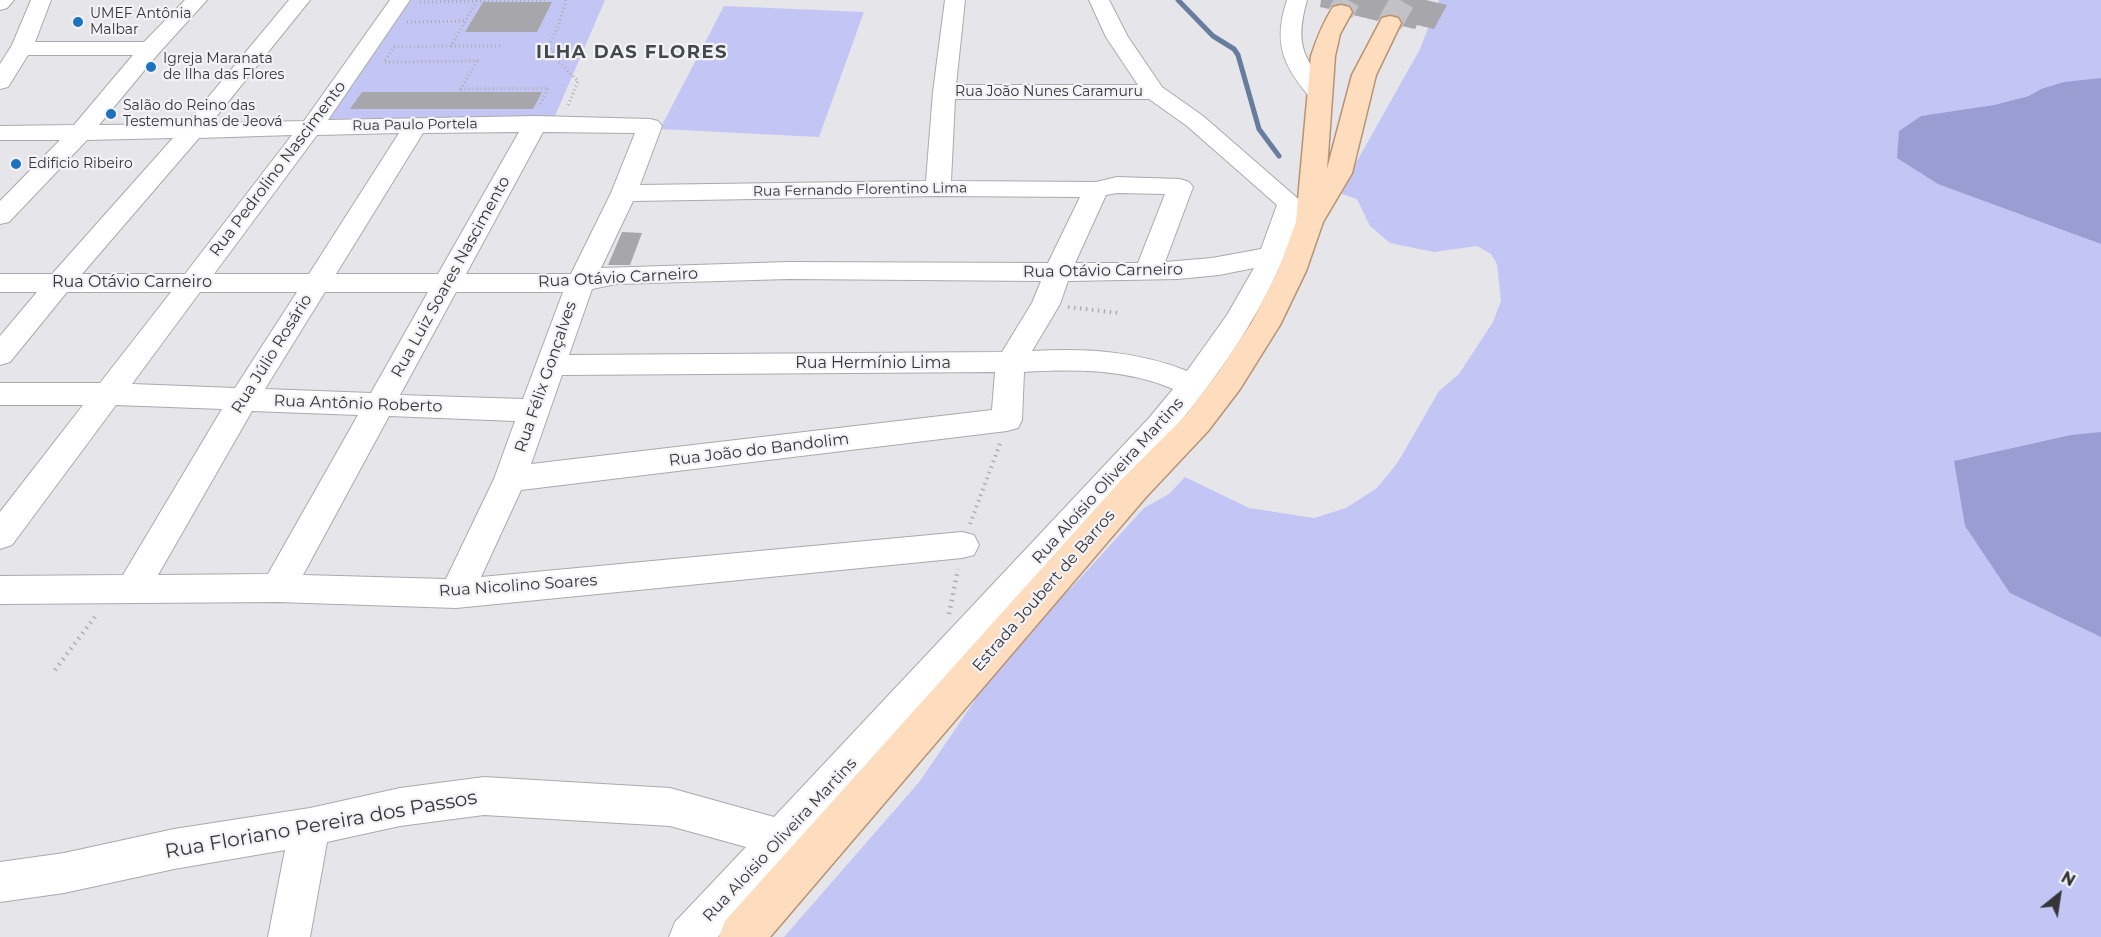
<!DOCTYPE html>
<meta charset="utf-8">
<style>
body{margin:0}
#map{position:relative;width:2101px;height:937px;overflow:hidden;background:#e5e5ea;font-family:Montserrat,sans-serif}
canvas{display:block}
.north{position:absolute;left:2029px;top:865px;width:60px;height:60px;-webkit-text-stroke:4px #f2f2f7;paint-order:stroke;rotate:30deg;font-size:16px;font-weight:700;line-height:24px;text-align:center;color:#363638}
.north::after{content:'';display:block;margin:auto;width:21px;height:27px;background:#363638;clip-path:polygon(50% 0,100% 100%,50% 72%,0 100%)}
</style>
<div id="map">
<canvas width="2101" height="937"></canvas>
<div class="north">N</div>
</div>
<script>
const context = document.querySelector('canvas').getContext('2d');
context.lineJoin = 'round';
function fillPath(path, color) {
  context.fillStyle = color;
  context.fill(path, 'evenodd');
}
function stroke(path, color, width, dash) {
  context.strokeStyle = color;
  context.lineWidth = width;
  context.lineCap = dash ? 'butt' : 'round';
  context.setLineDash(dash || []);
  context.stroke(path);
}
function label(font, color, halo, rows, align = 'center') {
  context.font = font + ' Montserrat,sans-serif';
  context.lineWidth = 4.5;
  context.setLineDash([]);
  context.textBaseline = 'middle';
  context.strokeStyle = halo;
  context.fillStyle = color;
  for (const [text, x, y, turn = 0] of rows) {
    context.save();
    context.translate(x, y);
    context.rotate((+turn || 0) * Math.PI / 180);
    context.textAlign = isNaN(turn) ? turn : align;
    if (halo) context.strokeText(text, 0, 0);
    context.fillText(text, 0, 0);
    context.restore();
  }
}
fillPath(new Path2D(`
 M403,0H605L555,116L325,119Z
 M1439,0H2101V937H784L920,781L988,681L1035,622L1073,586L1144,508L1169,494L1185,477L1249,508L1314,518L1346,508L1377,488L1398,462L1439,391L1459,374L1493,322L1501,301L1497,264L1491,254L1477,246L1434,252L1390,243L1370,226L1357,199L1339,193L1420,49Z
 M724,6L864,12L819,137L660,129Z`), '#c3c6f5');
fillPath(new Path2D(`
 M2101,78V244L1938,184L1897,158L1899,131L1921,116L1994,105L2029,96L2041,89L2064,82Z
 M2101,432V637L2010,593L1965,526L1954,461L2071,435Z`), '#9a9dd2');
stroke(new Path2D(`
 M1178,0L1213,36L1234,49L1238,55L1259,129L1279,156`), '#677d9e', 5);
fillPath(new Path2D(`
 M1321,0H1426L1447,5L1434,29L1417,25L1415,29L1402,26L1403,22L1399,16L1389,14L1381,16L1378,21L1353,15L1351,6L1342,3L1332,5L1329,9L1320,7Z
 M483,2H552L537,32H465Z
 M362,92H542L533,109H350Z
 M622,232L642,233L630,265H608Z`), '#a7a7ab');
stroke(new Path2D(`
 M1341,12L1348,0
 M1390,23L1403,0`), '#c2c2c6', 25, [25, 12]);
const minor = new Path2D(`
 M0,0H14L7,8L0,10Z
 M31,0H51L35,42H144L185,0H207L158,54L99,125L186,124L289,0H310L211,123L304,121L390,0H410L328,120L536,116L650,119L658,121L662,126L640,185L926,181L933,92L945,0H965L956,85H1138L1106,37L1089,0H1109L1128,37L1162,87L1203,116L1303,203C1262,348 1152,455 1054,564C974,653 894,741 815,830L820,843L814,857L800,863L788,859L718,937H669L675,922L746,847L670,826L484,815L400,826L327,842L310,937H268L285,850L174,869L64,893L0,902V862L64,853L174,829L310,808L400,788L484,777L670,788L774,817L1149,418L1173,389C1126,369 1075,369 1024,372L1022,420L1018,428L1007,431L521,490L481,577L962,532L974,535L979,545L974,555L962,558L456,608L278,602L0,604V576L123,575L222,409L116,405L12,545L0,549V512L83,405H0V383H100L171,292H67L10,362L0,365V336L37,292H0V274H52L173,138L87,140L9,222L0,224V201L60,140H0V126L74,125L133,55H28L8,87L0,89V64L12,45ZM955,99H1149L1187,126L1277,205L1261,249L1212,258L1165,262L1193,187L1189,182L1180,179L1117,177L1096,182L951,181ZM519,132L438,274H336L423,133ZM543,132L635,133L611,193L571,274H466ZM399,133L309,274H214L317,135ZM292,135L185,274H82L199,138ZM1117,193L1165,194L1138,263H1075L1106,195ZM938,196L1080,197L1048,263L789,262L601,268L633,201ZM1254,268L1227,315L1187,371C1138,351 1085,348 1032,351L1060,304L1068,281L1178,279L1219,275ZM789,279L1041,281L1032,303L1002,352L569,355L592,289L616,284ZM200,292H297L235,388L132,384ZM325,292H428L371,393L265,389ZM456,292H563L523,399L400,395ZM995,372L992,410L531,464L562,375ZM252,411L358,415L268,574L158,575ZM389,416L515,421L494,479L446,579L303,575Z
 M1287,0H1307C1293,49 1306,58 1332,96L1329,101L1321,103L1313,101C1284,67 1272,45 1287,0Z`);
const major = new Path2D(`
 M1341,5L1349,7L1352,12L1340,34L1335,56L1327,169L1352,75L1382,18L1390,16L1398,18L1401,23L1376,75L1352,173L1323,222L1306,271L1280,325L1240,389L1208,431L1146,497L770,937H719L725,921L1122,479L1186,415L1218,373L1252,322L1278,271L1296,222L1311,56C1317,38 1323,23 1333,7Z`);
stroke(minor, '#a9aaae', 2);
stroke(major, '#b79372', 3);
stroke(new Path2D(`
 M566,0L559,25L549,45L557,60L578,81L567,108
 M477,1L451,46L394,47L384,62L477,61L461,89L548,88L539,107
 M420,2L545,0
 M407,22L465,21
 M451,46H501`), '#aeaeb2', 3, [1, 3]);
stroke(new Path2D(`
 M1068,307L1119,313
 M970,524L1001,441`), '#aeaeb2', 4, [1.5, 4.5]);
stroke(new Path2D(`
 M949,614L958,569
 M55,670L97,614`), '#aeaeb2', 4.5, [1.5, 5]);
fillPath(minor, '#fff');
fillPath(major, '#fedcbe');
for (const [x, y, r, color] of [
 [78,22,6,"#1d73c0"],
 [151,67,6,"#1d73c0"],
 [111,114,6,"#1d73c0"],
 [16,164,6,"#1d73c0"]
]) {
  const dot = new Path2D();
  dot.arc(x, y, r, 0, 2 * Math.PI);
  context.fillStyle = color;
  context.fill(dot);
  stroke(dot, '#f2f2f7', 2);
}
label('14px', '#363638', '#f2f2f7', [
 ["UMEF Antônia",90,14],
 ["Malbar",90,30],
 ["Igreja Maranata",163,59],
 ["de Ilha das Flores",163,75],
 ["Salão do Reino das",123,106],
 ["Testemunhas de Jeová",123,122],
 ["Edificio Ribeiro",28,164]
], 'left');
label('14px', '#363638', '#f2f2f7', [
 ["Rua João Nunes Caramuru",1049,92],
 ["Rua Paulo Portela",415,125,-1],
 ["Rua Fernando Florentino Lima",860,190,-1]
]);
label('16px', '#363638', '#f2f2f7', [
 ["Rua Pedrolino Nascimento",278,169,-53],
 ["Rua Otávio Carneiro",1103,271,-1],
 ["Rua Luiz Soares Nascimento",451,277,-61],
 ["Rua Otávio Carneiro",618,278,-3],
 ["Rua Otávio Carneiro",132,282],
 ["Rua Júlio Rosário",272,354,-58],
 ["Rua Hermínio Lima",873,363],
 ["Rua Félix Gonçalves",546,377,-71],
 ["Rua Antônio Roberto",358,404,2],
 ["Rua João do Bandolim",759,450,-7],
 ["Rua Aloísio Oliveira Martins",1108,481,-48],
 ["Rua Nicolino Soares",518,586,-4],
 ["Estrada Joubert de Barros",1044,591,-49],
 ["Rua Aloísio Oliveira Martins",780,840,-47]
]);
context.letterSpacing = '1.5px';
label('bold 18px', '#46474a', '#f2f2f7', [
 ["ILHA DAS FLORES",632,53]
]);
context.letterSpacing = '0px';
label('20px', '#363638', '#f2f2f7', [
 ["Rua Floriano Pereira dos Passos",321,825,-10]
]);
</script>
